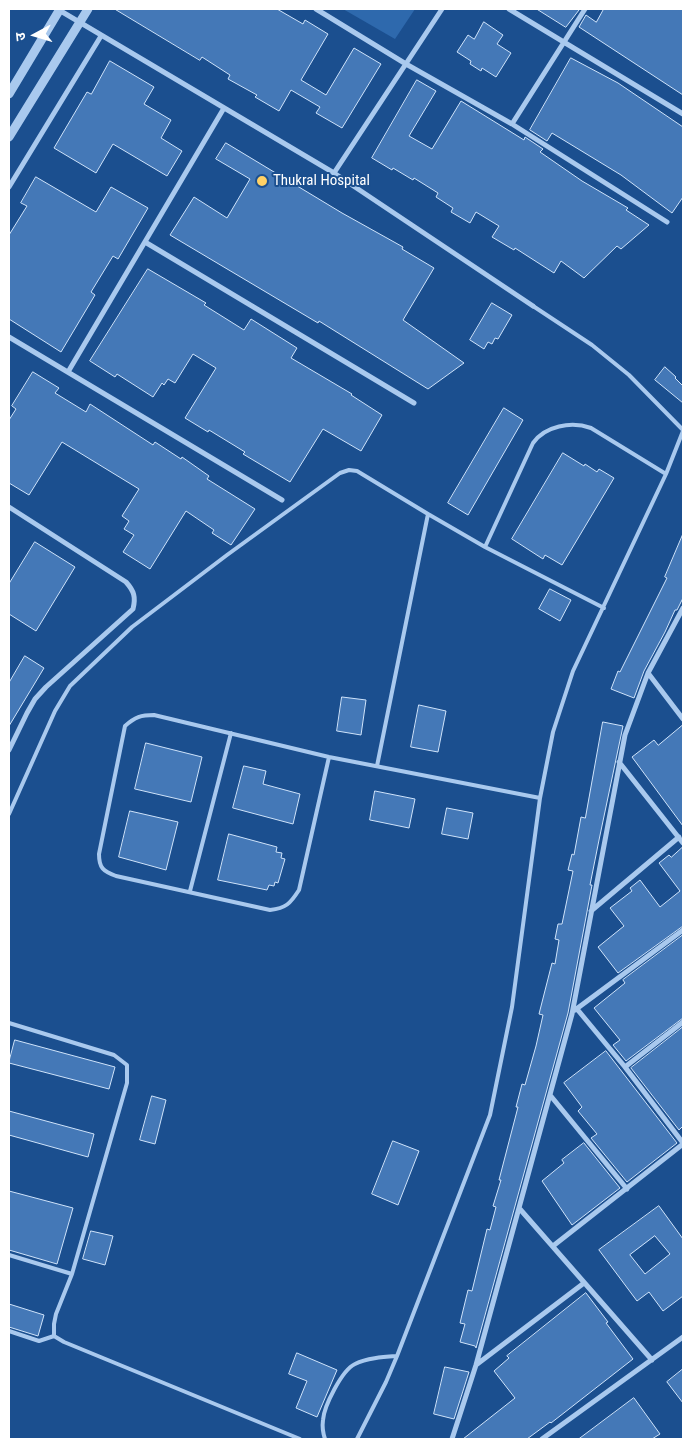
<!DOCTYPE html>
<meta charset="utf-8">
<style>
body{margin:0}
#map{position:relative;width:692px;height:1448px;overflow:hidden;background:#1b4f8f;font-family:"Roboto Condensed","Noto Sans Devanagari",sans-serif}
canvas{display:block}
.frame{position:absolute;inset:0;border:10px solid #fff;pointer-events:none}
.north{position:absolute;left:10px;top:10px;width:50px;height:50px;-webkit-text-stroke:4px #1b4f8f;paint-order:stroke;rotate:264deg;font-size:14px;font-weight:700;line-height:20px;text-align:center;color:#fff}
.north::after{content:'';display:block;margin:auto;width:18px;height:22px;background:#fff;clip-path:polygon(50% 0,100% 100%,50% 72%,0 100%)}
</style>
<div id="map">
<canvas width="692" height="1448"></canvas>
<div class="frame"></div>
<div class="north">उ</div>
</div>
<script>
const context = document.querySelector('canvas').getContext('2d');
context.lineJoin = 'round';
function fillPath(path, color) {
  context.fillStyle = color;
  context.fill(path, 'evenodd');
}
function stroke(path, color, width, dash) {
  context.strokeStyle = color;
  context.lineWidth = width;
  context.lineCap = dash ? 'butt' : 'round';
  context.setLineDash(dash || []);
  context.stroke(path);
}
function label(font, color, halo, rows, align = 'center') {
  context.font = font + ' "Roboto Condensed",sans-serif';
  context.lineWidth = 4;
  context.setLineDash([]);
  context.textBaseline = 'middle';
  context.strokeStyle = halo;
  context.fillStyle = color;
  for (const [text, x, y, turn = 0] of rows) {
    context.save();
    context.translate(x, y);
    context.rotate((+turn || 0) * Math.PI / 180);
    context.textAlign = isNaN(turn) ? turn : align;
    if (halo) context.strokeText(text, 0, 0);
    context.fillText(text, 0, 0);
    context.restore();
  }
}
fillPath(new Path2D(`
 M343,9H415L395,39Z`), '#2e69ad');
const building = new Path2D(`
 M115,9H277L303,24L305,20L328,34L301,80L326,95L354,48L381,64L342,128L316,113L320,107L291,90L279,111L255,97L257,95L228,79L230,75L202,57L200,60Z
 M537,9H578L579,10L566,27Z
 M604,9H683V95L579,27L586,15L596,22Z
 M484,22L503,35L497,44L511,53L496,77L482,68L481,71L470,64L471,61L457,52L468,35L474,39Z
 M571,58L618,83L683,127V197L672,213L621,175L552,133L547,141L530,130Z
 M110,61L154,87L144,104L171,120L161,138L182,151L167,176L113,144L96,173L54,148L87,92L91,94Z
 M417,80L436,91L409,136L432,149L461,101L524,140L525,137L543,149L540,152L582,181L628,208L626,210L649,225L621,249L617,246L584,278L561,261L554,273L515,248L514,250L492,237L499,226L476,212L470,223L451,212L453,208L436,197L438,193L414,178L413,180L393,168L392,170L372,158Z
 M226,143L342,213L403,247L402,249L434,268L403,320L464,363L428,389L319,321L318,323L170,235L194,197L227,218L250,179L216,159Z
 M36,177L96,212L111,187L148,208L118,259L113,256L91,292L95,295L61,352L9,319V235L27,206L21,203Z
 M148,269L206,303L204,305L244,330L251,319L297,348L291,358L352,394L351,395L382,415L361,451L323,429L290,482L243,454L245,452L209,430L208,432L185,418L216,368L193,354L175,383L168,379L164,385L162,383L153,397L117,374L115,377L90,361Z
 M492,303L512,315L498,339L495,338L492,344L488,342L484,349L470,340Z
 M665,367L676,377L675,378L683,386V403L655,380Z
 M33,372L59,388L55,393L86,412L90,404L153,445L155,442L181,459L182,457L209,476L207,479L255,509L231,545L212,533L214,530L186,511L150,569L123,552L134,535L124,529L129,521L122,516L139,489L62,442L29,495L9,483V420L16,409L12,406Z
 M504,408L523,420L468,515L448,503Z
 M563,453L584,466L585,464L597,472L599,469L614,478L562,565L545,555L543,559L512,539Z
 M683,534V598L677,610H675L665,632L644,671L634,698L611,689L618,671L620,672L667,578L665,577Z
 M35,542L75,567L36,631L9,614V584Z
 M550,589L571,600L560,621L539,609Z
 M25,656L44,668L9,726V683Z
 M342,697L366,700L361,735L337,731Z
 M419,705L446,711L438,752L411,747Z
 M603,722L623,726L599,840L590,885H592L568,1013L476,1348L475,1346L460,1342L465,1324L460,1323L468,1290L472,1291L487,1229L490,1230L496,1207L493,1206L501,1180H499L518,1107H516L522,1084L525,1085L536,1046L543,1015L539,1014L552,963L555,964L559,940L555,939L558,924H562L573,871L568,870L572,854L574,855L581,817L585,818Z
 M683,725V826L632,757L654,740L658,745Z
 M146,743L202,757L191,802L135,789Z
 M244,766L266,771L263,784L300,794L293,824L233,808Z
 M375,791L415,799L409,828L370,820Z
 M447,808L473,813L468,839L442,834Z
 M130,811L178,822L166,870L119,857Z
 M229,834L277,847L276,852L282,853L281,858L285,859L278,883L275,882L274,886L269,885L267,890L218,880Z
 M683,847V926L618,973L598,947L624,926L610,908L632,891L630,888L640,880L660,907L680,891L659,863L669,855L671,857Z
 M683,935V1018L626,1061L613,1045L620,1040L594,1008L625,983L623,980Z
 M683,1027V1126L679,1130L631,1068Z
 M15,1040L115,1067L109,1089L9,1063Z
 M606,1051L677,1143L627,1182L591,1138L597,1134L578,1111L582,1107L564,1083Z
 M152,1096L166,1100L155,1144L140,1140Z
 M9,1111L94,1134L88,1157L9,1135Z
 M393,1141L419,1151L398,1205L372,1194Z
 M584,1143L620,1188L572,1225L542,1181L564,1163L562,1160Z
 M9,1191L73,1208L57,1264L9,1250Z
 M659,1206L683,1239V1296L663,1311L649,1292L637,1301L599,1250ZM655,1236L670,1254L645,1274L630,1255Z
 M91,1231L113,1236L105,1265L83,1259Z
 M586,1293L608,1322L606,1323L633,1359L551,1423L550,1422L527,1439H463L515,1398L494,1371L509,1358L507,1356Z
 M9,1304L44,1315L38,1336L9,1327Z
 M297,1353L337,1370L317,1417L296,1408L307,1381L289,1374Z
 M445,1367L469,1372L454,1419L434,1414Z
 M683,1369V1403L667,1382Z
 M634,1398L660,1434L652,1439H579Z`);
fillPath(building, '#4478b7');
stroke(building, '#cfe3fa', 1);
stroke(new Path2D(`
 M533,306L592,345L629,375L683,430
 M485,547L533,443C545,426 571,421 591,428L666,474
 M329,757L299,890C290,904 286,908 270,910L116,876C103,871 99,868 99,854L125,726C135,717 141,715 154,715L329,757L540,798
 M377,766L428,514L485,547L604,608
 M9,814L55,711L70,686L132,627L227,555L340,473L349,470L357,471L428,514
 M190,891L231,733
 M9,1023L114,1055L127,1065V1083L72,1274L56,1314L54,1324V1336L64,1342L300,1439
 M9,1255L72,1274
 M9,1331L39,1341L54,1336
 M325,1439C323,1433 322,1427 323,1420C324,1406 342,1370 355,1364C367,1358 383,1357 397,1356
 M357,1439L386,1382L397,1356L490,1115L512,1007L540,798L553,732L573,671L666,474L683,431`), '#a9c9ee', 4);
stroke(new Path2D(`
 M316,9L406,64L512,124L667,222
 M509,9L683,114
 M59,10L334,173L533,306
 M512,124L585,9
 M334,173L442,9
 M9,187L101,36
 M145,242L414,403
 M9,337L282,500
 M68,372L224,108
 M9,507L126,582C134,591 136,597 133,609L46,687L35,699L27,713L9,750
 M648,673L683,719
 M619,762L683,843
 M591,911L679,837
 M577,1009L625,1067L683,1143
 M575,1010L683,930
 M625,1067L683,1022
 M550,1095L627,1189
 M519,1208L652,1360
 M553,1246L683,1144
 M476,1365L584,1283
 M452,1439L476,1365L572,1014L625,735L648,673L683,608
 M542,1439L683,1337`), '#a9c9ee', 5);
stroke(new Path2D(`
 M9,94L60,9
 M9,137L88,9`), '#a9c9ee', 9);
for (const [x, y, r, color] of [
 [262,181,6,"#ffd166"]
]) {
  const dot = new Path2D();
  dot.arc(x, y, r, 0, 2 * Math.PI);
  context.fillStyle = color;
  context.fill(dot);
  stroke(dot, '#1b4f8f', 2);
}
label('15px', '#fff', '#1b4f8f', [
 ["Thukral Hospital",273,181]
], 'left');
</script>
